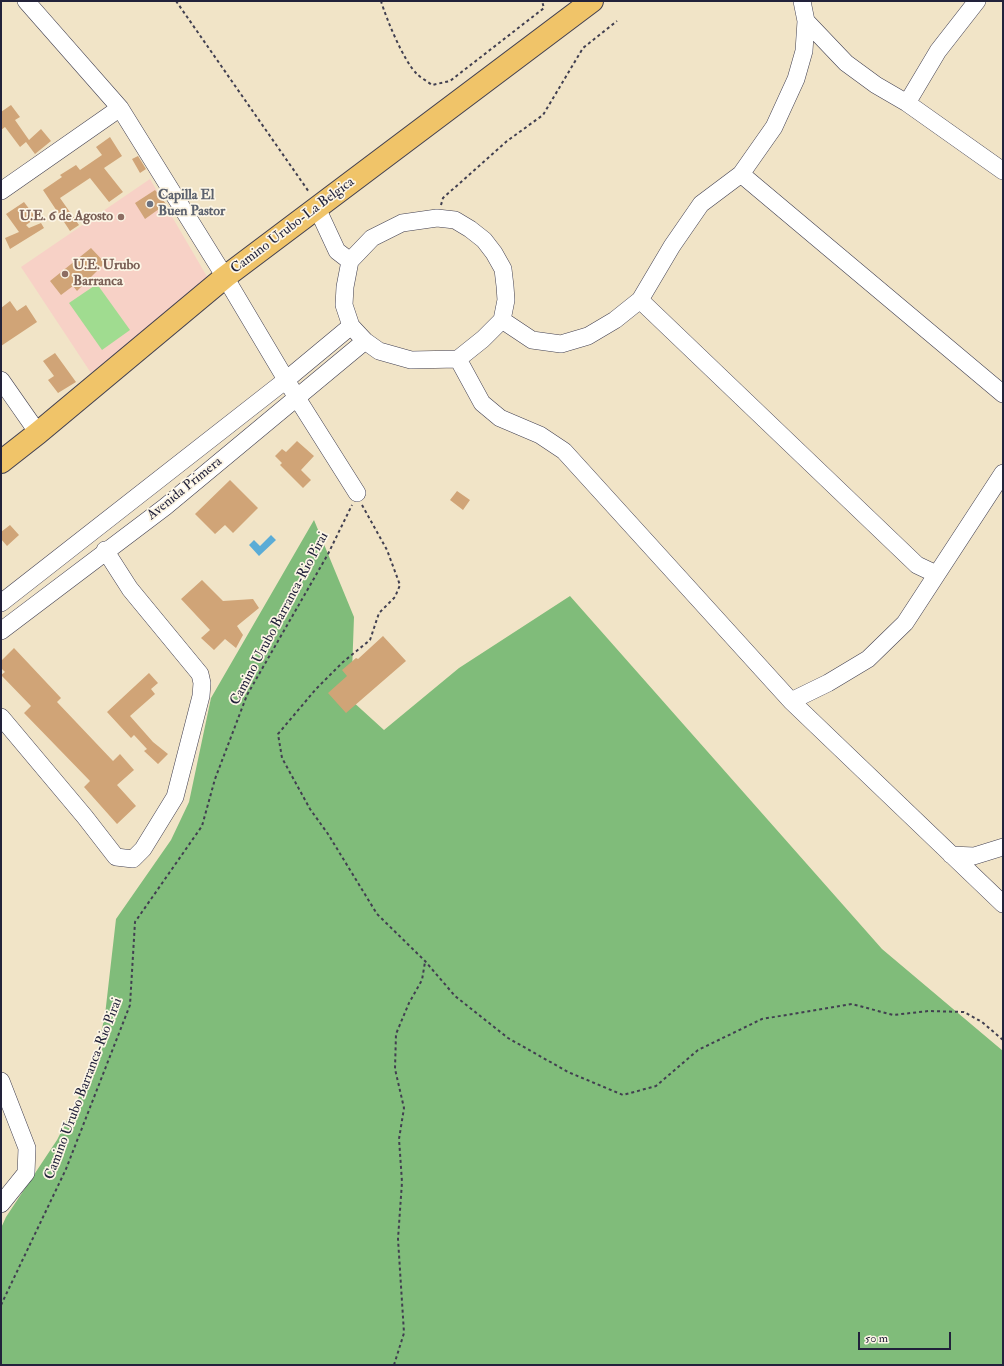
<!DOCTYPE html>
<style>
body{margin:0}
#map{position:relative;width:1004px;height:1366px;overflow:hidden;background:#f1e4c7;font-family:"IM FELL Double Pica",serif}
canvas{display:block}
.frame{position:absolute;inset:0;border:2px solid #22223b;pointer-events:none}
.scale{position:absolute;left:858px;top:1332px;width:93px;height:18px;box-sizing:border-box;border:2px solid #22223b;border-top:0;padding-left:5px;font-size:12px;line-height:14px;white-space:nowrap;color:#22223b;-webkit-text-stroke:3px #fcf5e5;paint-order:stroke}
</style>
<div id="map">
<canvas width="1004" height="1366"></canvas>
<div class="frame"></div>
<div class="scale">50 m</div>
</div>
<script>
const context = document.querySelector('canvas').getContext('2d');
context.lineJoin = 'round';
function fillPath(path, color) {
  context.fillStyle = color;
  context.fill(path, 'evenodd');
}
function stroke(path, color, width, dash) {
  context.strokeStyle = color;
  context.lineWidth = width;
  context.lineCap = dash ? 'butt' : 'round';
  context.setLineDash(dash || []);
  context.stroke(path);
}
function label(font, color, halo, rows, align = 'center') {
  context.font = font + ' "IM FELL Double Pica",serif';
  context.lineWidth = 3.5;
  context.setLineDash([]);
  context.textBaseline = 'middle';
  context.strokeStyle = halo;
  context.fillStyle = color;
  for (const [text, x, y, turn = 0] of rows) {
    context.save();
    context.translate(x, y);
    context.rotate((+turn || 0) * Math.PI / 180);
    context.textAlign = isNaN(turn) ? turn : align;
    if (halo) context.strokeText(text, 0, 0);
    context.fillText(text, 0, 0);
    context.restore();
  }
}
fillPath(new Path2D(`
 M150,179L209,280L91,373L21,267Z`), '#f7d1c6');
fillPath(new Path2D(`
 M97,284L130,330L102,350L69,303Z`), '#a0dc90');
fillPath(new Path2D(`
 M314,520L354,617L351,700L384,730L459,668L570,596L882,949L1003,1051V1365H1V1228L6,1217L57,1140L93,1069L105,1015L116,919L171,840L189,802L211,698Z`), '#80bc7a');
fillPath(new Path2D(`
 M271,535L276,540L259,556L249,545L254,540L260,546Z`), '#5bacd6');
fillPath(new Path2D(`
 M11,105L20,117L15,120L29,140L41,129L51,141L35,154L26,142L20,147L5,127L1,130V112Z
 M110,137L122,156L104,168L123,192L109,202L90,178L60,198L79,225L70,231L43,190L62,177L60,175L76,165L80,170L102,155L96,147Z
 M138,156L146,169L140,173L132,159Z
 M155,190L166,204L145,219L135,203Z
 M24,202L36,218L26,225L29,228L41,223L44,228L10,249L5,238L19,232L6,214Z
 M91,248L105,263L77,291L73,286L61,295L50,281Z
 M10,301L17,311L26,305L37,322L1,346V308Z
 M55,353L76,382L58,393L48,380L54,376L43,361Z
 M297,441L314,456L301,470L311,480L303,488L280,465L282,463L275,456L282,449L286,452Z
 M230,480L258,508L233,533L225,525L215,534L195,514Z
 M457,491L470,500L463,510L450,500Z
 M10,525L19,535L7,546L1,539V532Z
 M202,580L223,601L253,599L259,608L237,626L243,635L236,648L225,639L214,650L201,638L210,630L181,599Z
 M383,636L406,661L346,713L328,693L347,676L342,670L356,658L358,659Z
 M14,648L61,698L57,702L113,761L120,754L134,770L117,785L136,806L117,824L84,787L90,781L24,713L31,706L1,675L5,672L1,668V661Z
 M149,673L158,683L151,689L155,694L130,716L153,742L168,754L158,764L144,751L147,749L134,735L131,738L107,712Z`), '#d0a477');
const minor = new Path2D(`
 M26,1L120,108L225,277L297,398L357,493
 M806,21L846,63L876,85L907,103L1003,171
 M907,103L938,51L977,1
 M741,174L1003,394
 M1,191L120,108
 M317,208L337,251L350,261
 M437,218L455,220L470,229L484,240L494,253L503,269L505,286L506,300L502,320L483,339L458,359L411,360L379,351L365,341L351,326L344,305L345,287L350,261L372,238L402,223Z
 M640,300L917,565L936,574
 M502,320L532,340L561,344L588,336L615,320L640,300L672,246L701,204L741,174L774,127L796,79L804,51L806,21L802,1
 M458,359L482,403L500,418L540,435L564,451L791,701L1003,904
 M1,380L38,433
 M1,603L286,380L351,326
 M1,631L165,507L365,341
 M791,701L828,683L868,659L905,623L1003,473
 M1,717L85,817L116,857L133,859L143,849L175,797L201,696L202,683L200,674L130,589L105,550
 M951,855L974,856L1003,847
 M1,1081L27,1148L26,1173L1,1204`);
const major = new Path2D(`
 M1,462L38,433L225,277L592,1`);
stroke(minor, '#413f50', 18);
stroke(major, '#413f50', 24);
stroke(new Path2D(`
 M176,1L309,192
 M381,1C386,18 404,62 417,74C421,78 427,81 432,85L450,81L544,8L542,1
 M441,205L443,198L507,141L543,115L583,48L617,21
 M362,505L387,550L400,585L395,597L379,613L370,640L343,662L316,689L278,734L282,758L310,809L328,834L377,914L425,961L455,996L508,1038L568,1072L623,1095L656,1086L698,1050L762,1019L852,1004L893,1015L929,1011L964,1012L982,1022L1003,1040
 M1,1305L66,1169L130,1005L135,922L202,826L215,779L247,695L328,554L352,505
 M394,1365L404,1333L398,1239L402,1182L399,1139L404,1108L395,1069L396,1034L409,1003L422,980L425,962`), '#413f50', 2, [3, 3]);
stroke(minor, '#fff', 17);
stroke(major, '#f0c469', 22);
for (const [x, y, r, color] of [
 [150,204,4,"#6b7280"],
 [121,217,4,"#8d6e63"],
 [65,274,4,"#8d6e63"]
]) {
  const dot = new Path2D();
  dot.arc(x, y, r, 0, 2 * Math.PI);
  context.fillStyle = color;
  context.fill(dot);
  stroke(dot, '#fcf5e5', 1.5);
}
label('bold 14px', '#5b616d', '#fcf5e5', [
 ["Capilla El",158,196],
 ["Buen Pastor",158,212]
], 'left');
label('bold 14px', '#785e54', '#fcf5e5', [
 ["U.E. 6 de Agosto",113,217],
 ["U.E. Urubo",73,266,"left"],
 ["Barranca",73,282,"left"]
], 'right');
label('14px', '#22223b', '#fcf5e5', [
 ["Camino Urubo-La Belgica",293,226,-37],
 ["Avenida Primera",185,489,-39],
 ["Camino Urubo Barranca-Rio Pirai",280,619,-62],
 ["Camino Urubo Barranca-Rio Pirai",84,1089,-69]
]);
</script>
